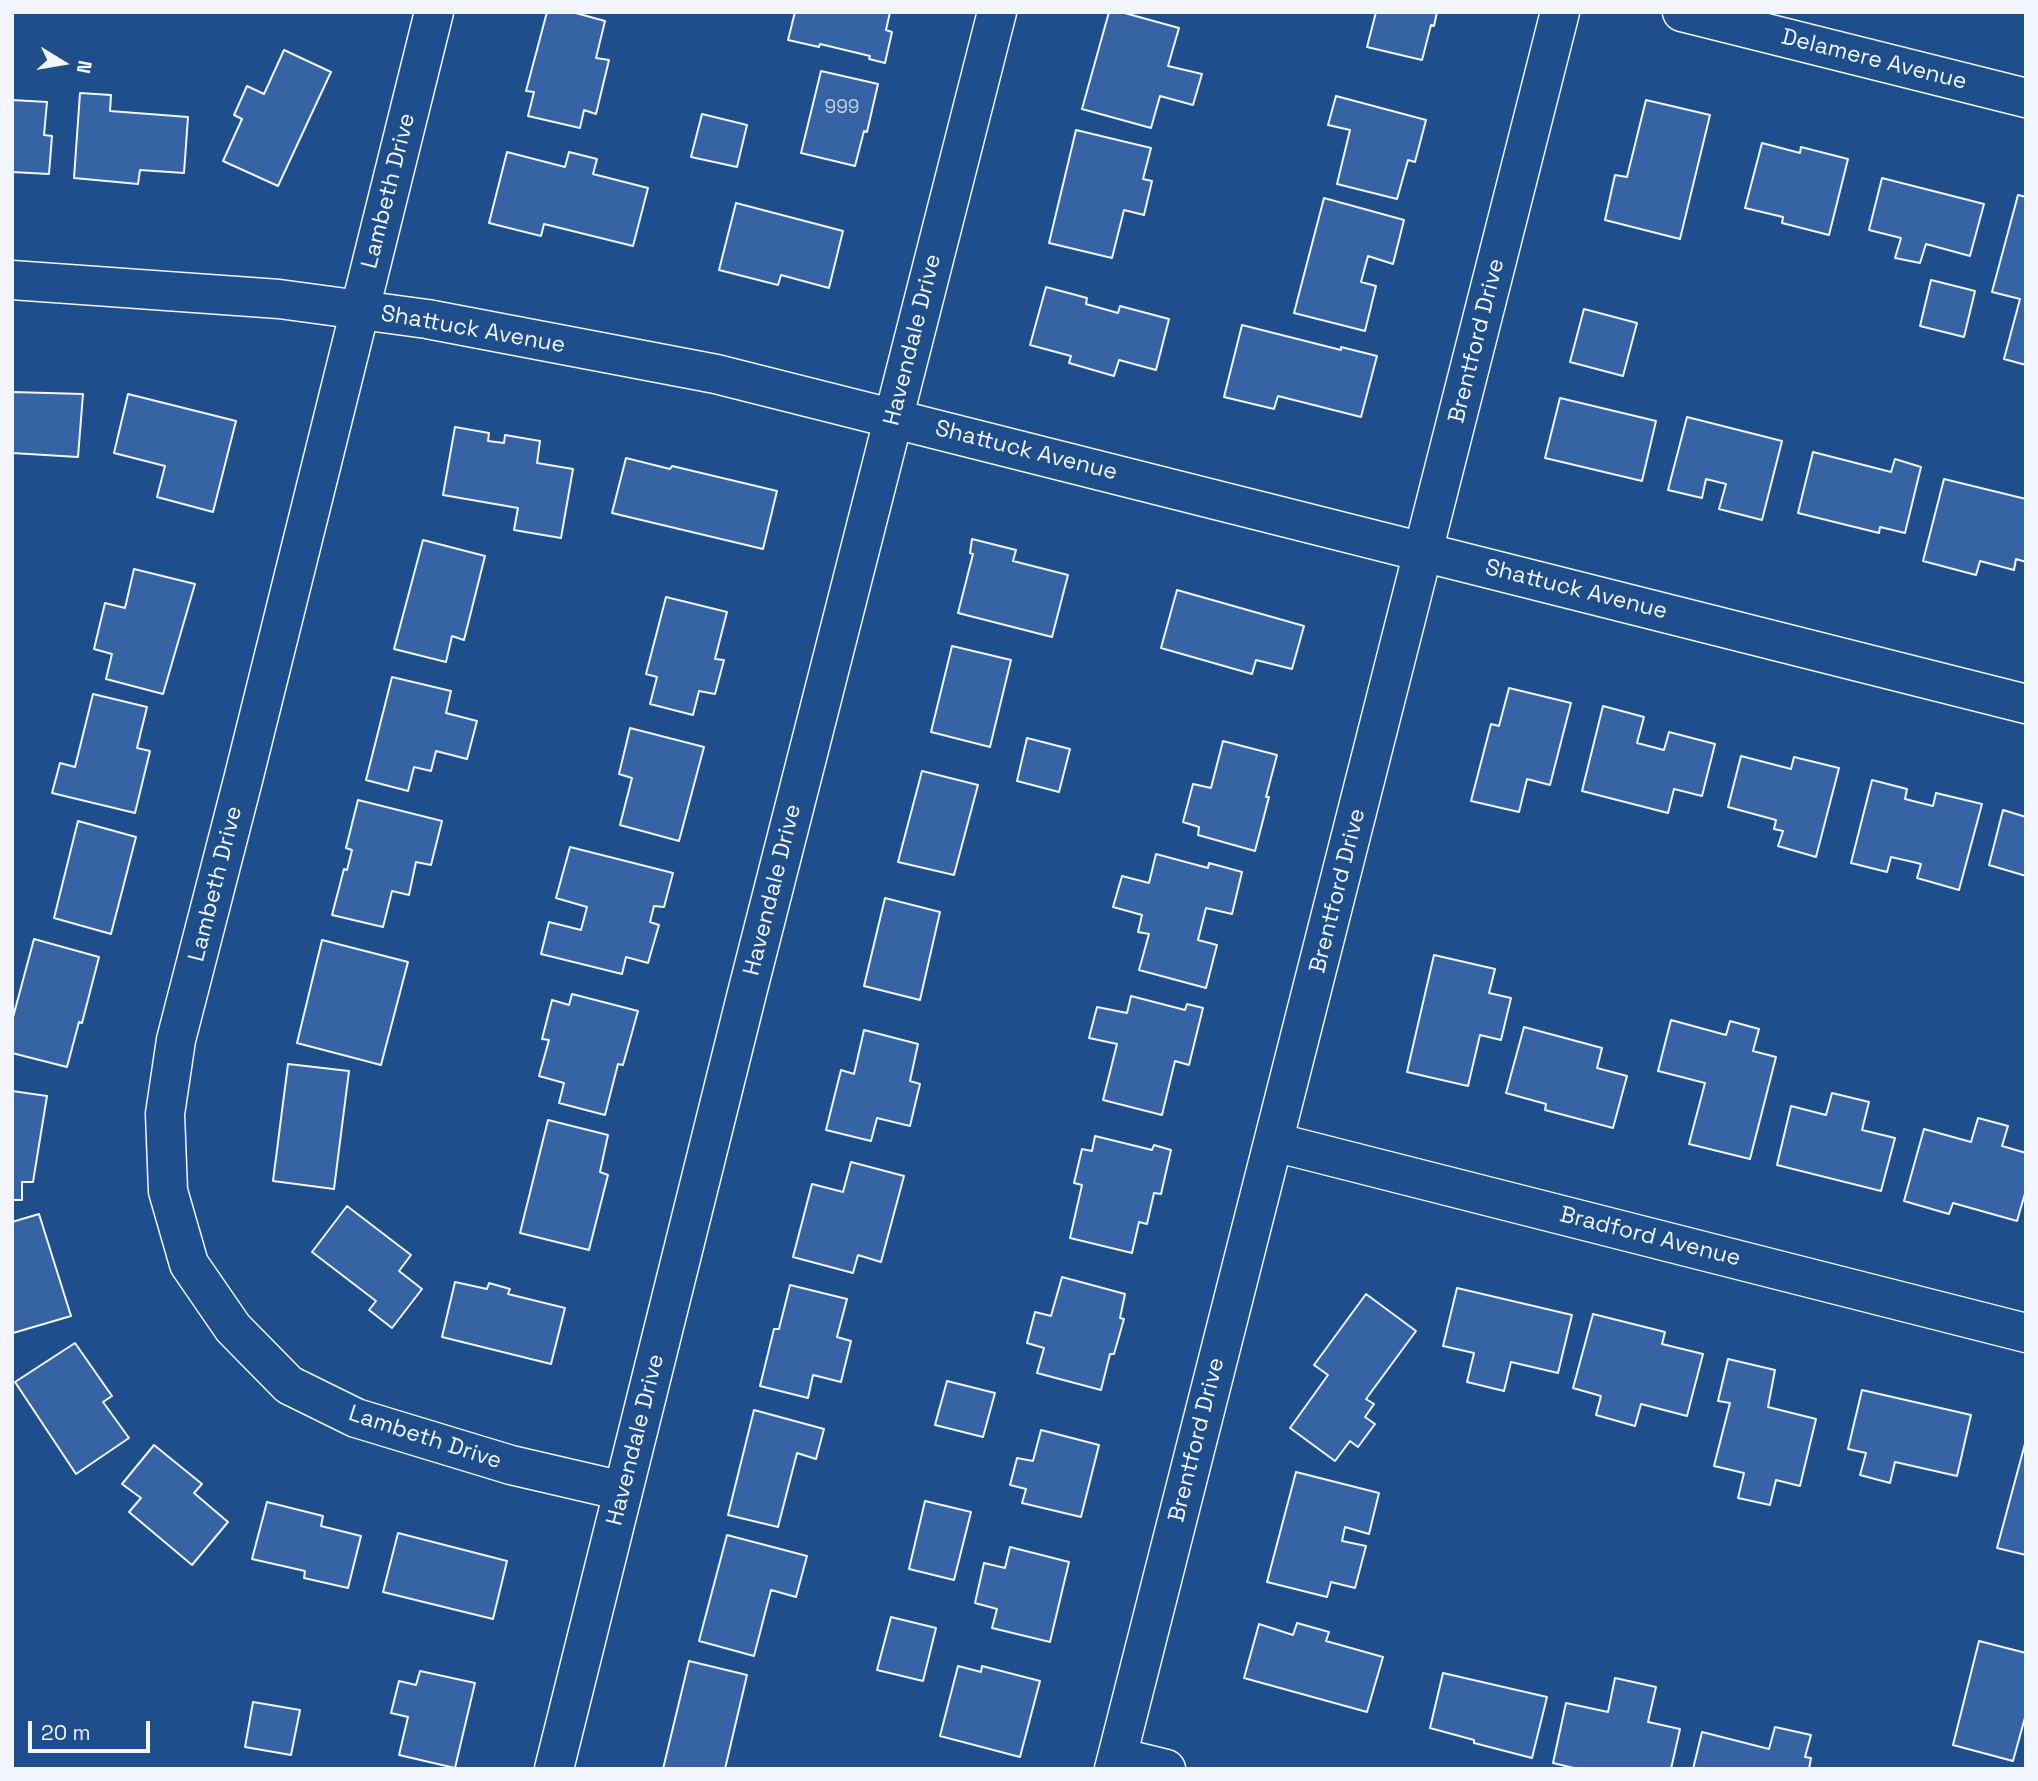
<!DOCTYPE html>
<style>
body{margin:0}
#map{position:relative;width:2038px;height:1781px;overflow:hidden;background:#1f4e8c;font-family:"Space Grotesk",sans-serif}
canvas{display:block}
.frame{position:absolute;inset:0;border:14px solid #f2f6ff;pointer-events:none}
.north{position:absolute;left:28px;top:28px;width:70px;height:70px;-webkit-text-stroke:5px #1f4e8c;paint-order:stroke;rotate:101deg;font-size:19px;font-weight:700;line-height:28px;text-align:center;color:#f2f6ff}
.north::after{content:'';display:block;margin:auto;width:24px;height:32px;background:#f2f6ff;clip-path:polygon(50% 0,100% 100%,50% 72%,0 100%)}
.scale{position:absolute;left:28px;top:1721px;width:122px;height:32px;box-sizing:border-box;border:4px solid #f2f6ff;border-top:0;padding-left:9px;font-size:21px;line-height:24px;white-space:nowrap;color:#f2f6ff;-webkit-text-stroke:5px #1f4e8c;paint-order:stroke}
</style>
<div id="map">
<canvas width="2038" height="1781"></canvas>
<div class="frame"></div>
<div class="north">N</div>
<div class="scale">20 m</div>
</div>
<script>
const context = document.querySelector('canvas').getContext('2d');
context.lineJoin = 'round';
function fillPath(path, color) {
  context.fillStyle = color;
  context.fill(path, 'evenodd');
}
function stroke(path, color, width, dash) {
  context.strokeStyle = color;
  context.lineWidth = width;
  context.lineCap = dash ? 'butt' : 'round';
  context.setLineDash(dash || []);
  context.stroke(path);
}
function label(font, color, halo, rows, align = 'center') {
  context.font = font + ' "Space Grotesk",sans-serif';
  context.lineWidth = 5;
  context.setLineDash([]);
  context.textBaseline = 'middle';
  context.strokeStyle = halo;
  context.fillStyle = color;
  for (const [text, x, y, turn = 0] of rows) {
    context.save();
    context.translate(x, y);
    context.rotate((+turn || 0) * Math.PI / 180);
    context.textAlign = isNaN(turn) ? turn : align;
    if (halo) context.strokeText(text, 0, 0);
    context.fillText(text, 0, 0);
    context.restore();
  }
}
const building = new Path2D(`
 M547,12H572L605,21L596,58L609,60L596,114L584,110L580,128L528,116L534,92L526,91Z
 M795,12H890L886,30L892,32L885,63L869,59L870,56L820,44L819,47L788,40Z
 M1109,12H1121L1179,28L1168,66L1202,74L1193,105L1160,96L1151,128L1082,109Z
 M1376,12H1437L1434,26L1431,25L1422,60L1367,47Z
 M284,50L331,72L278,186L223,161L242,119L234,115L247,86L264,94Z
 M821,71L878,84L867,132L864,131L855,166L801,153Z
 M80,93L111,95L110,111L188,117L184,173L140,170L138,184L74,178Z
 M1336,96L1426,120L1415,162L1408,160L1397,199L1337,184L1350,130L1328,125Z
 M12,100L47,102L44,135L52,136L49,174L12,172Z
 M1646,100L1710,115L1680,239L1605,220L1615,175L1627,177Z
 M702,114L747,125L737,167L691,157Z
 M1076,130L1151,148L1143,179L1152,181L1144,215L1124,210L1112,258L1049,243Z
 M1762,143L1800,153L1801,147L1848,159L1829,235L1782,223L1783,217L1745,208Z
 M507,152L565,167L569,152L597,159L593,174L648,188L633,246L544,224L541,236L489,223Z
 M1882,178L1984,204L1970,256L1926,244L1920,263L1895,258L1901,238L1869,230Z
 M2018,195L2026,197V365L2004,359L2020,299L1992,292Z
 M1324,198L1404,220L1393,264L1368,256L1361,282L1376,286L1365,331L1294,313Z
 M736,203L843,231L829,288L781,275L778,285L719,270Z
 M1931,280L1975,291L1964,337L1920,326Z
 M1046,287L1087,298L1086,304L1118,313L1120,306L1169,319L1156,370L1119,360L1114,376L1069,363L1071,356L1030,345Z
 M1584,309L1637,323L1623,376L1570,362Z
 M1242,325L1341,350V347L1377,356L1361,417L1278,396L1274,409L1224,397Z
 M12,392L83,394L78,457L12,453Z
 M128,394L236,421L213,512L157,497L165,466L114,453Z
 M1560,398L1656,421L1642,481L1545,458Z
 M1687,417L1782,441L1762,520L1719,509L1726,484L1706,479L1702,498L1668,490Z
 M455,427L489,433L488,441L504,443L505,435L540,441L537,463L573,469L561,538L514,530L518,508L443,495Z
 M1813,452L1891,472L1895,459L1921,467L1905,533L1880,527L1879,533L1798,513Z
 M626,458L670,469L672,466L777,491L763,549L612,513Z
 M1944,479L2026,499V562L2016,559L2014,570L1980,561L1976,575L1923,561Z
 M972,539L1016,550L1013,561L1068,575L1052,637L958,613L973,554L970,553Z
 M423,540L485,556L464,640L452,636L446,662L394,649Z
 M134,569L195,584L163,694L106,679L112,654L94,649L105,603L125,608Z
 M1177,590L1304,626L1292,669L1256,660L1252,674L1161,648Z
 M666,597L727,612L715,659L724,660L715,694L699,691L693,715L650,704L657,677L646,674Z
 M952,646L1011,660L990,747L931,732Z
 M392,677L451,691L446,713L477,721L467,759L436,751L431,771L414,767L408,791L366,780Z
 M1509,688L1571,703L1550,785L1527,779L1519,812L1471,801L1491,724L1499,726Z
 M93,694L147,707L137,748L150,751L135,813L52,793L60,763L75,767Z
 M1603,706L1644,717L1637,743L1664,750L1669,732L1715,744L1702,796L1674,789L1668,813L1582,791Z
 M630,728L704,747L679,841L620,825L632,778L619,774Z
 M1027,738L1070,749L1059,792L1017,781Z
 M1223,741L1277,755L1266,797H1269L1255,851L1198,835L1199,827L1183,822L1193,784L1211,788Z
 M1741,756L1791,769L1794,757L1839,768L1816,857L1778,846L1783,831L1774,829L1776,820L1728,807Z
 M922,771L978,785L954,875L898,862Z
 M1872,780L1907,789L1905,799L1933,806L1936,793L1982,804L1959,890L1917,878L1921,864L1913,862L1891,857L1887,872L1851,863Z
 M358,800L442,821L431,865L416,862L409,895L392,891L383,927L332,915L344,869L347,870L352,850L346,848Z
 M2003,810L2026,817V876L1989,865Z
 M78,821L136,837L111,934L54,918Z
 M570,847L673,873L664,907L654,906L650,922L659,925L648,963L626,957L622,974L541,954L549,922L581,930L587,907L556,898Z
 M1156,854L1208,868L1209,863L1242,872L1232,914L1206,908L1198,940L1217,945L1206,988L1139,970L1149,934L1138,932L1142,915L1113,907L1122,876L1149,883Z
 M885,898L940,912L920,1000L864,986Z
 M34,939L99,957L82,1023L79,1022L67,1067L12,1053V1021Z
 M322,940L408,962L381,1065L297,1043Z
 M1434,955L1495,969L1489,993L1511,998L1501,1040L1480,1035L1468,1086L1407,1072Z
 M572,994L638,1011L623,1065L618,1064L605,1115L559,1103L564,1083L539,1076L549,1040L542,1039L552,1000L569,1005Z
 M1131,996L1185,1010L1187,1004L1203,1008L1189,1065L1175,1061L1162,1115L1103,1100L1117,1044L1089,1038L1097,1007L1127,1013Z
 M1671,1020L1726,1035L1730,1021L1759,1029L1753,1051L1776,1057L1750,1159L1689,1144L1705,1083L1658,1071Z
 M1524,1027L1602,1048L1597,1068L1627,1076L1613,1128L1545,1110L1546,1104L1506,1093Z
 M864,1030L918,1044L910,1081L920,1084L910,1126L877,1118L871,1141L826,1130L841,1070L854,1074Z
 M288,1064L349,1071L334,1189L273,1181Z
 M12,1091L47,1096L33,1182H22V1200H12Z
 M1832,1093L1869,1102L1862,1130L1895,1138L1881,1191L1777,1165L1791,1106L1826,1115Z
 M1978,1118L2008,1126L2002,1146L2026,1153V1190L2017,1221L1953,1203L1949,1214L1904,1201L1924,1129L1971,1142Z
 M548,1120L608,1135L600,1172L608,1175L589,1250L520,1233Z
 M1095,1136L1152,1150L1154,1145L1171,1150L1161,1194L1154,1193L1147,1224L1139,1222L1132,1253L1070,1238L1082,1185L1074,1183L1082,1149L1092,1151Z
 M851,1162L904,1176L881,1262L858,1255L853,1273L793,1257L812,1184L843,1192Z
 M347,1206L411,1255L399,1271L422,1289L392,1328L369,1310L376,1301L312,1252Z
 M39,1214L71,1316L13,1333L12,1222Z
 M1062,1277L1125,1294L1120,1318L1124,1319L1114,1354H1110L1101,1390L1037,1373L1044,1348L1027,1343L1035,1312L1051,1316Z
 M455,1282L487,1289L489,1283L510,1289L508,1294L565,1308L551,1364L442,1337Z
 M790,1285L847,1299L837,1337L851,1341L841,1382L813,1375L808,1398L760,1386L774,1329H779Z
 M1457,1288L1572,1315L1558,1373L1511,1362L1504,1391L1467,1382L1474,1353L1443,1346Z
 M1366,1294L1416,1331L1366,1399L1374,1404L1365,1417L1375,1424L1358,1447L1350,1441L1335,1461L1290,1428L1328,1375L1314,1365Z
 M1593,1314L1665,1332L1662,1344L1703,1354L1687,1416L1641,1404L1635,1426L1596,1415L1601,1396L1573,1388Z
 M75,1343L112,1396L103,1402L129,1438L76,1474L15,1382Z
 M1728,1359L1775,1370L1768,1407L1816,1419L1800,1486L1776,1480L1770,1505L1738,1498L1744,1473L1714,1466L1730,1403L1718,1401Z
 M947,1381L995,1393L983,1437L935,1425Z
 M1862,1390L1971,1415L1957,1476L1895,1462L1890,1483L1860,1475L1866,1453L1848,1449Z
 M754,1410L824,1429L816,1459L797,1453L778,1527L728,1515Z
 M1041,1430L1099,1445L1081,1517L1022,1503L1026,1489L1010,1485L1017,1458L1033,1461Z
 M2026,1440V1555L1997,1548Z
 M154,1445L202,1484L194,1493L228,1522L192,1565L129,1512L141,1498L122,1484Z
 M1296,1472L1379,1493L1369,1534L1345,1527L1342,1541L1366,1546L1355,1588L1331,1582L1327,1597L1267,1582Z
 M925,1501L971,1512L954,1580L909,1569Z
 M267,1502L323,1516L321,1526L361,1536L348,1588L304,1578L305,1571L252,1559Z
 M398,1533L507,1561L493,1619L383,1592Z
 M727,1535L807,1556L796,1597L771,1590L754,1656L699,1641Z
 M1010,1547L1069,1562L1050,1642L992,1628L997,1609L975,1603L984,1563L1005,1568Z
 M891,1617L936,1628L923,1681L877,1670Z
 M1297,1623L1329,1632L1326,1641L1383,1657L1367,1712L1244,1678L1259,1624L1293,1635Z
 M1979,1641L2026,1653V1714L2013,1761L1953,1745Z
 M689,1661L747,1675L725,1769H663Z
 M958,1666L981,1672L982,1666L1040,1681L1020,1757L940,1736Z
 M420,1671L475,1683L455,1768L399,1755L408,1717L391,1713L399,1681L416,1685Z
 M1443,1673L1547,1697L1532,1758L1474,1743V1740L1430,1728Z
 M1615,1678L1656,1687L1648,1722L1680,1729L1671,1769H1578L1553,1763L1566,1703L1608,1712Z
 M253,1702L300,1710L291,1755L245,1747Z
 M1775,1727L1811,1735L1805,1757L1811,1758L1809,1769H1693L1702,1732L1769,1749Z`);
fillPath(building, '#3563a3');
stroke(building, '#f2f6ff', 2);
const minor = new Path2D(`
 M434,12L243,780L176,1040L165,1114L168,1191L189,1264L233,1328L289,1385L356,1418L511,1465L623,1491
 M1682,12L2026,98
 M12,280L279,299L427,319L716,374L2026,704
 M1274,1142L2026,1333
 M1117,1757L1166,1769
 M554,1769L747,993L997,12
 M1114,1769L1560,12`);
stroke(minor, '#f2f6ff', 41);
stroke(minor, '#1f4e8c', 38);
label('19px', '#c3d1e8', null, [
 ["999",842,108]
]);
label('23px', '#f2f6ff', '#1f4e8c', [
 ["Delamere Avenue",1874,60,14],
 ["Lambeth Drive",389,191,-76],
 ["Shattuck Avenue",473,330,10],
 ["Havendale Drive",913,340,-76],
 ["Brentford Drive",1477,341,-76],
 ["Shattuck Avenue",1026,451,14],
 ["Shattuck Avenue",1576,590,14],
 ["Lambeth Drive",216,884,-76],
 ["Havendale Drive",773,890,-76],
 ["Brentford Drive",1338,891,-76],
 ["Bradford Avenue",1650,1237,14],
 ["Lambeth Drive",425,1438,18],
 ["Havendale Drive",636,1440,-76],
 ["Brentford Drive",1197,1440,-76]
]);
</script>
